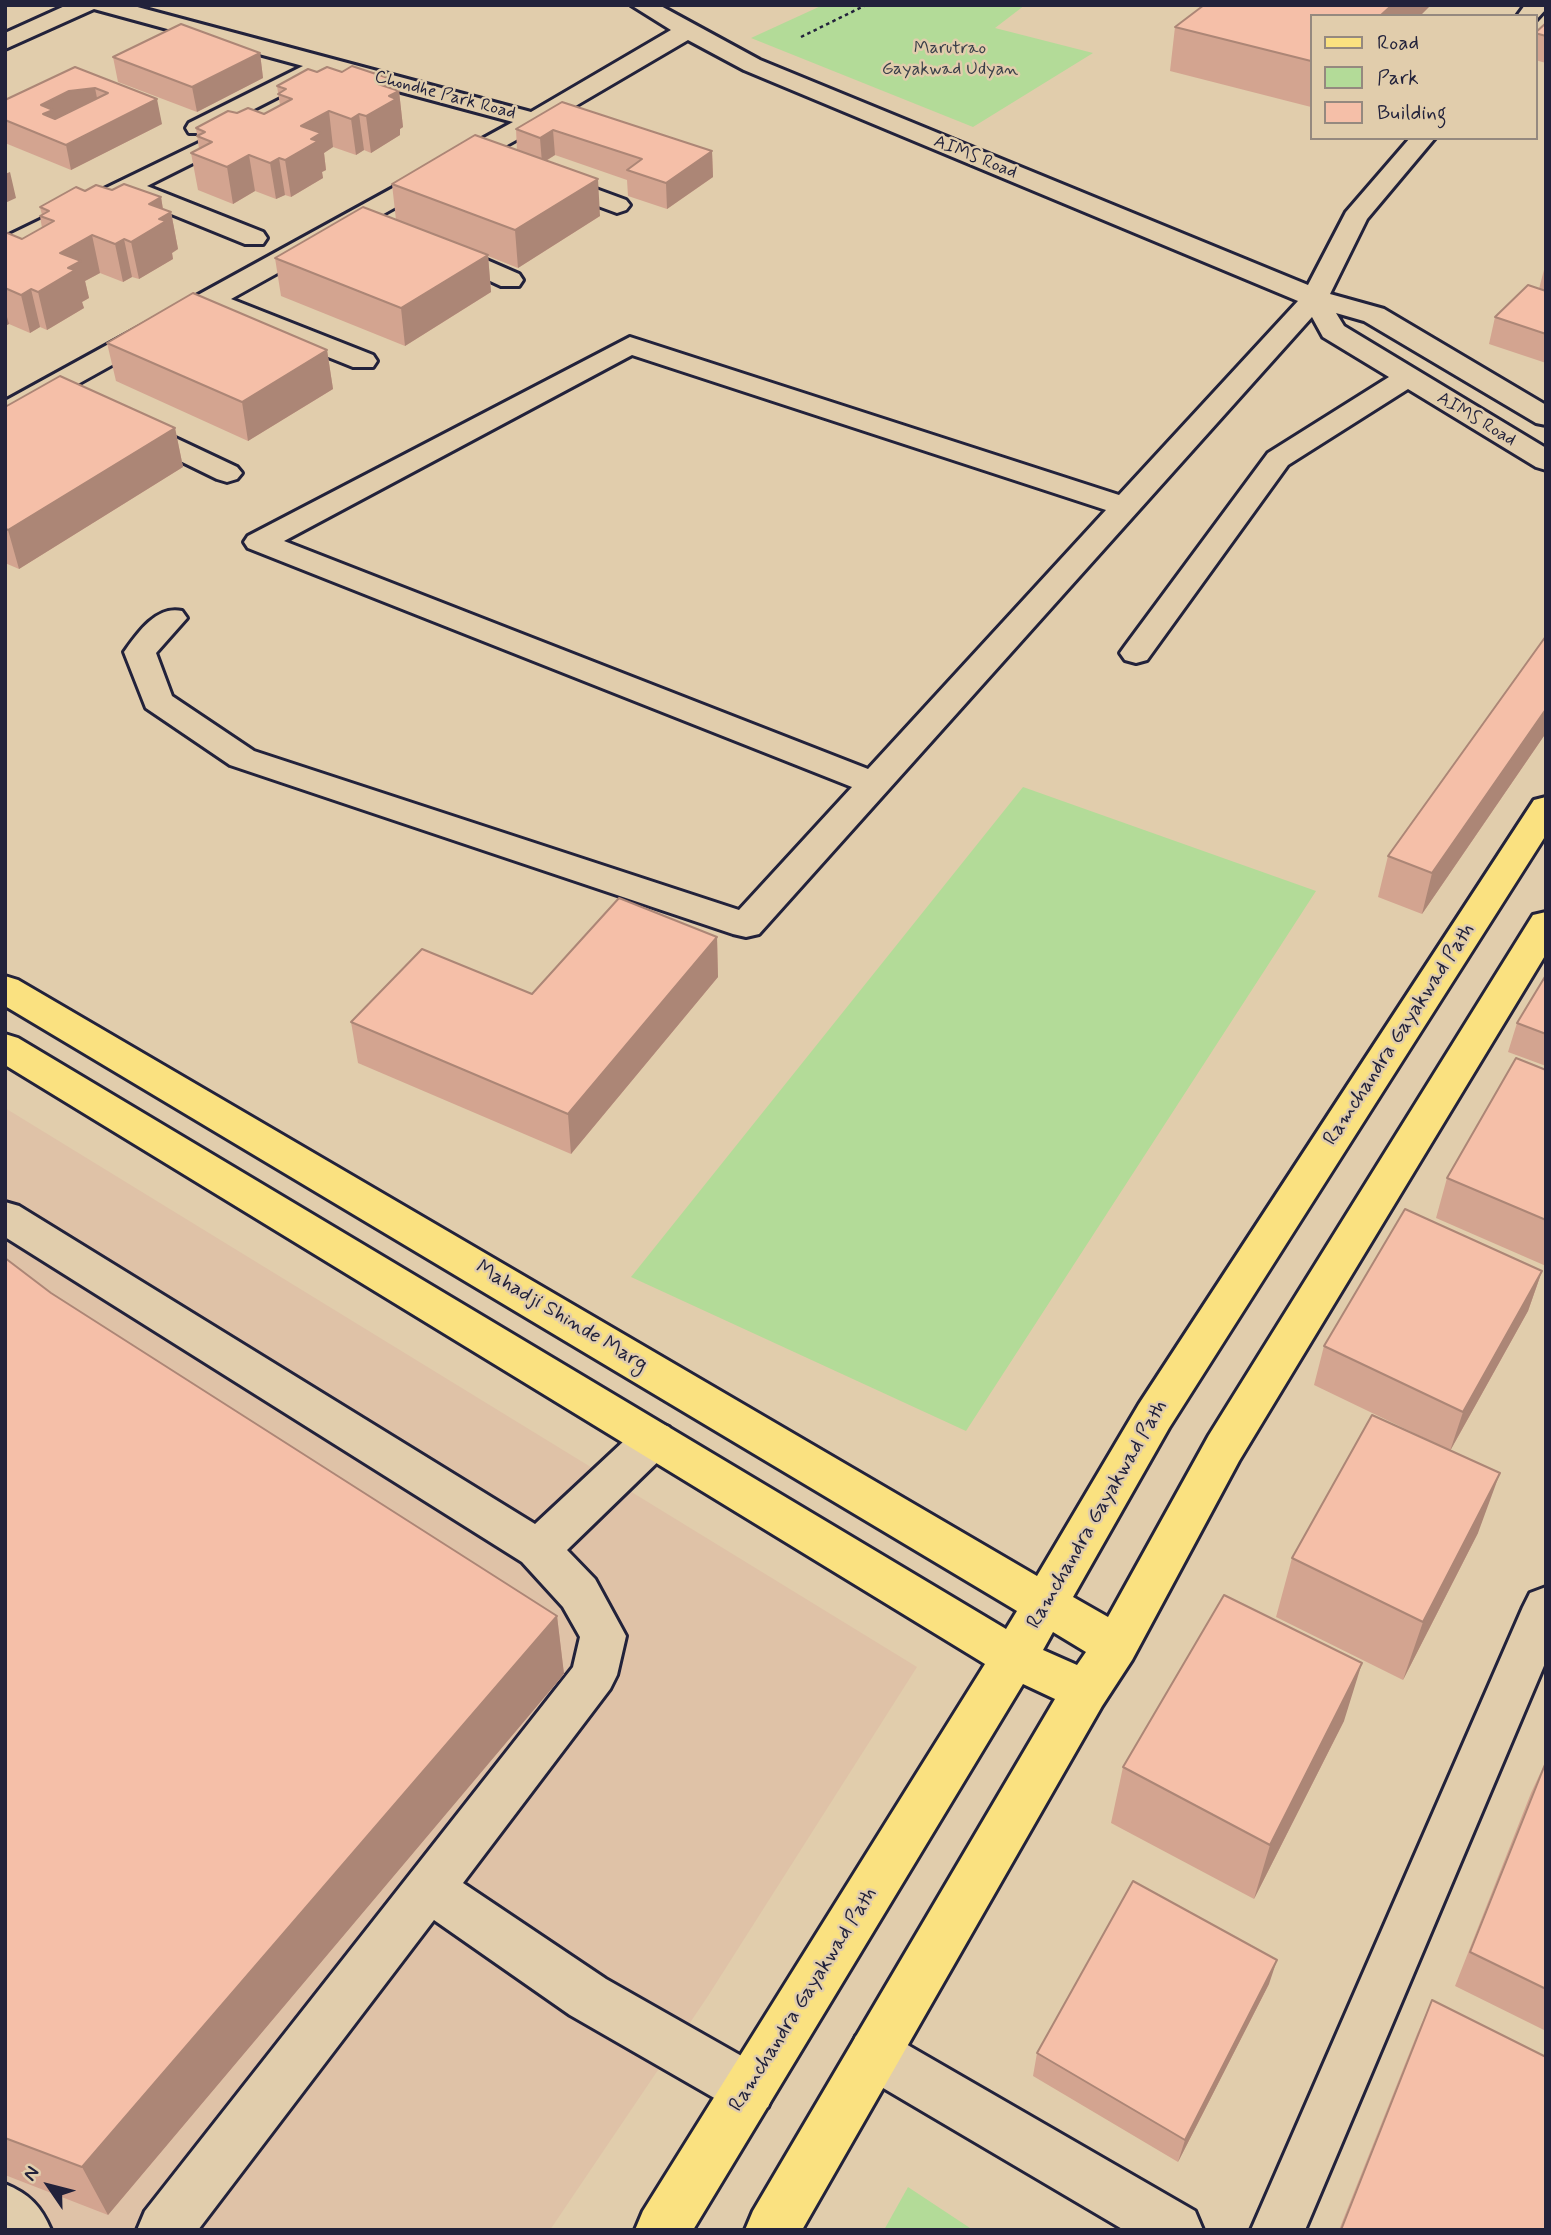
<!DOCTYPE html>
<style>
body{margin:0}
#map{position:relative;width:1551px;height:2235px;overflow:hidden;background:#e1cdac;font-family:Mynerve,sans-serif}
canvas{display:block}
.frame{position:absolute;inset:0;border:7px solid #22223b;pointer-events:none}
.legend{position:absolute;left:1310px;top:14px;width:228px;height:126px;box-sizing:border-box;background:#e1cdac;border:2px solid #95897f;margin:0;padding:9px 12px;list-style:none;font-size:21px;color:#22223b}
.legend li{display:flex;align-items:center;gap:14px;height:35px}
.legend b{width:35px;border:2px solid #95897f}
.north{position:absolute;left:14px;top:2151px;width:70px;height:70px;-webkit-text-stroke:5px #e1cdac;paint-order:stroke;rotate:305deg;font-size:19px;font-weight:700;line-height:28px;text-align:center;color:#22223b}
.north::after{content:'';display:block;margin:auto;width:24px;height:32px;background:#22223b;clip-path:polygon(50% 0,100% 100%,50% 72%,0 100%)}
</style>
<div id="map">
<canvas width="1551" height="2235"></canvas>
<div class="frame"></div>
<ul class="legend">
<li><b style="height:9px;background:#fae180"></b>Road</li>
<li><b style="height:19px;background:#b3db98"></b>Park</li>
<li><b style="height:19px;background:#f5bfa8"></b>Building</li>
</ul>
<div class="north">N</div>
</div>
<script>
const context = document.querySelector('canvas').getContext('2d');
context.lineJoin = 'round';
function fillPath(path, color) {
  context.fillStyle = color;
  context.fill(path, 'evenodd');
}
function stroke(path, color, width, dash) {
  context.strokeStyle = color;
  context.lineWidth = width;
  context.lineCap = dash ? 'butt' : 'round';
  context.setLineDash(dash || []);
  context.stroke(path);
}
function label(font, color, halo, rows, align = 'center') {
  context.font = font + ' Mynerve,sans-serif';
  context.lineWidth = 5;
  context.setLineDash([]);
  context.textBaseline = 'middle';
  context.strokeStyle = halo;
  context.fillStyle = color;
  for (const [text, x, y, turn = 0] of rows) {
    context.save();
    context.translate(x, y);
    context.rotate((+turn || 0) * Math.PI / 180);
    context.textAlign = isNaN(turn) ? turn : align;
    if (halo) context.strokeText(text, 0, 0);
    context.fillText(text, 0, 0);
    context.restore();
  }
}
fillPath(new Path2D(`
 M5,1108L917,1667L708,1996L550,2230H5Z`), '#dfc2a7');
fillPath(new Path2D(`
 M823,5H1025L995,28L1093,53L973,127L751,38Z
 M1023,787L1316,891L966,1431L631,1277Z
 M908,2187L973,2230H884Z`), '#b3db98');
const minor = new Path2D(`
 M67,5H130L531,112L671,30L631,5H659L760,60L1308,285L1346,212L1410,138H1435L1367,219L1330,294L1384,309L1546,405V425L1536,423L1364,321L1336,313L1344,326L1546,448V470L1536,467L1408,389L1288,465L1147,660L1136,663L1125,660L1120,653L1125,646L1268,453L1389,377L1323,337L1312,317L759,934L746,937L733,934L230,765L146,708L124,652C138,632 157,605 182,611L187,618L156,653L172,696L254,751L739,910L852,787L248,548L244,542L248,536L630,337L1119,495L1298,301L744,70L688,40L543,125L231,299L373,355L377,361L373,367H353L211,310L15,419L5,421V401L513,122L327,72L207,133H189L186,128L189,123L303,66L94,9L5,49V33ZM632,355L1106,510L868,769L284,541Z
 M1525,5H1546V9L1535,21V16H1517Z
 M238,124L247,126L250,131L247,136L147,186L263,232L267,238L263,244H245L127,196L5,255V237Z
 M550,172L626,200L630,205L626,210L617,213L541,185L537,180L541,175Z
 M443,241L519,274L523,280L519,286H501L434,255L430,249L434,243Z
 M133,418L237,467L242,473L237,479L227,482L217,479L123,433L119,427L123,421Z
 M5,1202L19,1206L535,1524L639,1427L654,1421L669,1427L676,1439L669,1451L567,1550L595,1579L626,1636L617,1675L610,1689L463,1883L606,1979L768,2071L775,2089L768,2107L749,2115L730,2107L570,2015L434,1920L198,2230H137L145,2211L573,1667L580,1637L563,1607L522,1562L5,1237Z
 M1546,1587V1661L1305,2230H1251L1523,1607L1530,1593Z
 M874,2028L892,2036L1195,2211L1203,2230H1124L856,2072L848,2054L856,2036Z
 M5,2184C29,2194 41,2206 51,2230H5Z`);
const major = new Path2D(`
 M1546,797V835L1169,1428L1073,1597L1108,1617L1209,1435L1533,915L1546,912V954L1239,1461L1132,1660L1102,1706L802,2230H745L753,2211L1055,1699L1023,1684L693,2230H635L643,2211L985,1664L5,1065V1034L18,1038L1006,1629L1017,1611L5,1006V976L18,980L1037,1576L1139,1404L1534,800ZM1053,1632L1086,1652L1077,1665L1043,1650Z`);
stroke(minor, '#22223b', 6);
stroke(major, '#22223b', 6);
stroke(new Path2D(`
 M801,37L866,5`), '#22223b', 2.5, [3.5, 3.5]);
fillPath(minor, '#e1cdac');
fillPath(major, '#fae180');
fillPath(new Path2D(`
 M1311,16V107L1170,71L1175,27Z
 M1546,23V63L1535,60V33Z
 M260,53L263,78L197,112L118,82L113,57Z
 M75,67L162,124L71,170L5,143V100Z
 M317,72H342L388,78L389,87L399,91L403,127L400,129V135L371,153L364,150L356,155L333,147L324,153L326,170L322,172L323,178L291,197L285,195L276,199L255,191L233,204L198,190L191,153L199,149L196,128L237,113L264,114L280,105L277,86Z
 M562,102L712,151L713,177L667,209L628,196L627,180L555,155L546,161L600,216L518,268L488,256L491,292L405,346L281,296L275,258L396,220L392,184L517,151L516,129Z
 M112,190L161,197L163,209L171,212L178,249L172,253L173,259L139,279L132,277L123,282L100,273L85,281L89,298L82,302L84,308L47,330L40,327L30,333L9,324L5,326V232L22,239L42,228L40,216L42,215L40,207L85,191Z
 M1546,262V363L1489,344L1495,317L1539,289Z
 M107,343L327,350L333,389L248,441L116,381Z
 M5,407L175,428L183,467L19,569L5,563Z
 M1546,636V733L1422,914L1378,897L1388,856Z
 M717,937L718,977L571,1154L358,1063L351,1022L532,994Z
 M1546,975V1066L1508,1052L1517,1023Z
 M1546,1070V1266L1436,1218L1447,1178Z
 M5,1258L51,1293L557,1616L564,1674L108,2215L5,2175Z
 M1542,1271L1528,1311L1450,1451L1478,1533L1403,1680L1276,1617L1292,1558L1447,1449L1314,1385L1324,1346Z
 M1344,1721L1254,1899L1111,1823L1123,1767Z
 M1546,1761V2031L1455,1986L1531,1793Z
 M1269,1984L1178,2162L1033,2076L1037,2053Z
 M1432,2000L1546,2230H1339L1417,2034Z`), '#d3a490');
fillPath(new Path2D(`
 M1392,5H1431L1420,16H1380Z
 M260,53L263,78L197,112L192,87Z
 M388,78L390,96L399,91L403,127L400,129V135L371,153L366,116L378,84Z
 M95,88L100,113L51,139L41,105L69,91Z
 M157,99L162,124L71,170L66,145Z
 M329,111L333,147L324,153L326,170L322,172L323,178L291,197L285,160L301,126Z
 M359,114L364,150L356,155L351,119Z
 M553,130L555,155L542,163L540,138Z
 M712,151L713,177L667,209L666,183Z
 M249,155L255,191L233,204L227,167Z
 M279,158L285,195L276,199L270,163Z
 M10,172L16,198L5,203V174Z
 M598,179L600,216L518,268L515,230Z
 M161,197L164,216L171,212L178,249L172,253L173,259L139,279L131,242L149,204Z
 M92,235L100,273L85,281L89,298L82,302L84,308L47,330L38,292L60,253Z
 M124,239L132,277L123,282L115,244Z
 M488,255L491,292L405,346L401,308Z
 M31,289L40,327L30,333L21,295Z
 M5,310L9,324L5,326Z
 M327,350L333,389L248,441L242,402Z
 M175,428L183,467L19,569L8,530Z
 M1546,709V733L1422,914L1432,873Z
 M717,937L718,977L571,1154L568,1114Z
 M1542,1271L1528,1311L1450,1451L1463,1412Z
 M1500,1473L1478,1533L1403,1680L1423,1622Z
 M557,1616L564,1674L108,2215L82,2167Z
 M1362,1663L1344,1721L1254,1899L1270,1845Z
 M1277,1960L1269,1984L1178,2162L1185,2140Z`), '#ac8676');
const building = new Path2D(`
 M1204,5H1392L1380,16H1311V61L1175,27Z
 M1546,23V36L1535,33Z
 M181,24L260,53L192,87L113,57Z
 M352,66L388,78L378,84L399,91L389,96L396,99L366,116L359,114L351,119L329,111L301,126L321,133L311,139L318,141L285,160L279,158L270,163L249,155L227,167L191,153L212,142L197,136L205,132L196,128L228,111L237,113L248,108L264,114L292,99L278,94L286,89L277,86L308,69L317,72L327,67L342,72Z
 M75,67L157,99L66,145L5,120V100ZM95,88L108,93L55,119L43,114L53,110L41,105L69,91Z
 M562,102L712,151L666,183L627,170L642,159L553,130L540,138L516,129Z
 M475,135L598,179L515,230L392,184Z
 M124,184L161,197L149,204L171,212L159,219L166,221L131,242L124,239L115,244L92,235L60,253L81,261L68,268L75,270L38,292L31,289L21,295L5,288V232L22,239L54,221L40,216L49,211L40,207L76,187L85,191L96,185L112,190Z
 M363,207L488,255L401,308L275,258Z
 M1528,285L1546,291V334L1495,317Z
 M193,293L327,350L242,402L107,343Z
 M60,376L175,428L8,530L5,528V407Z
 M1546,636V709L1432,873L1388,856Z
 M619,898L717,937L568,1114L351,1022L422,949L532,994Z
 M1546,975V1034L1517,1023Z
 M1516,1058L1546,1070V1220L1447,1178Z
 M1405,1209L1542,1271L1463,1412L1324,1346Z
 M5,1258L51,1293L557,1616L82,2167L5,2138Z
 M1372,1415L1500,1473L1423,1622L1292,1558Z
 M1224,1595L1362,1663L1270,1845L1123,1767Z
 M1546,1762V1989L1470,1952Z
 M1133,1881L1277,1960L1185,2140L1037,2053Z
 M1432,2000L1546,2057V2230H1341Z`);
fillPath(building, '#f5bfa8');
stroke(building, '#ac8676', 2);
label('18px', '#383e49', '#e1cdac', [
 ["Marutrao",950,49],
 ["Gayakwad Udyan",950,70]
]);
label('18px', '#22223b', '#e1cdac', [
 ["Chondhe Park Road",445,96,15],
 ["AIMS Road",975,158,22],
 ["AIMS Road",1476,420,31]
]);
label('21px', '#22223b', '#e1cdac', [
 ["Ramchandra Gayakwad Path",1400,1035,-57],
 ["Mahadji Shinde Marg",561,1317,31],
 ["Ramchandra Gayakwad Path",1098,1515,-60],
 ["Ramchandra Gayakwad Path",804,2000,-58]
]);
</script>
